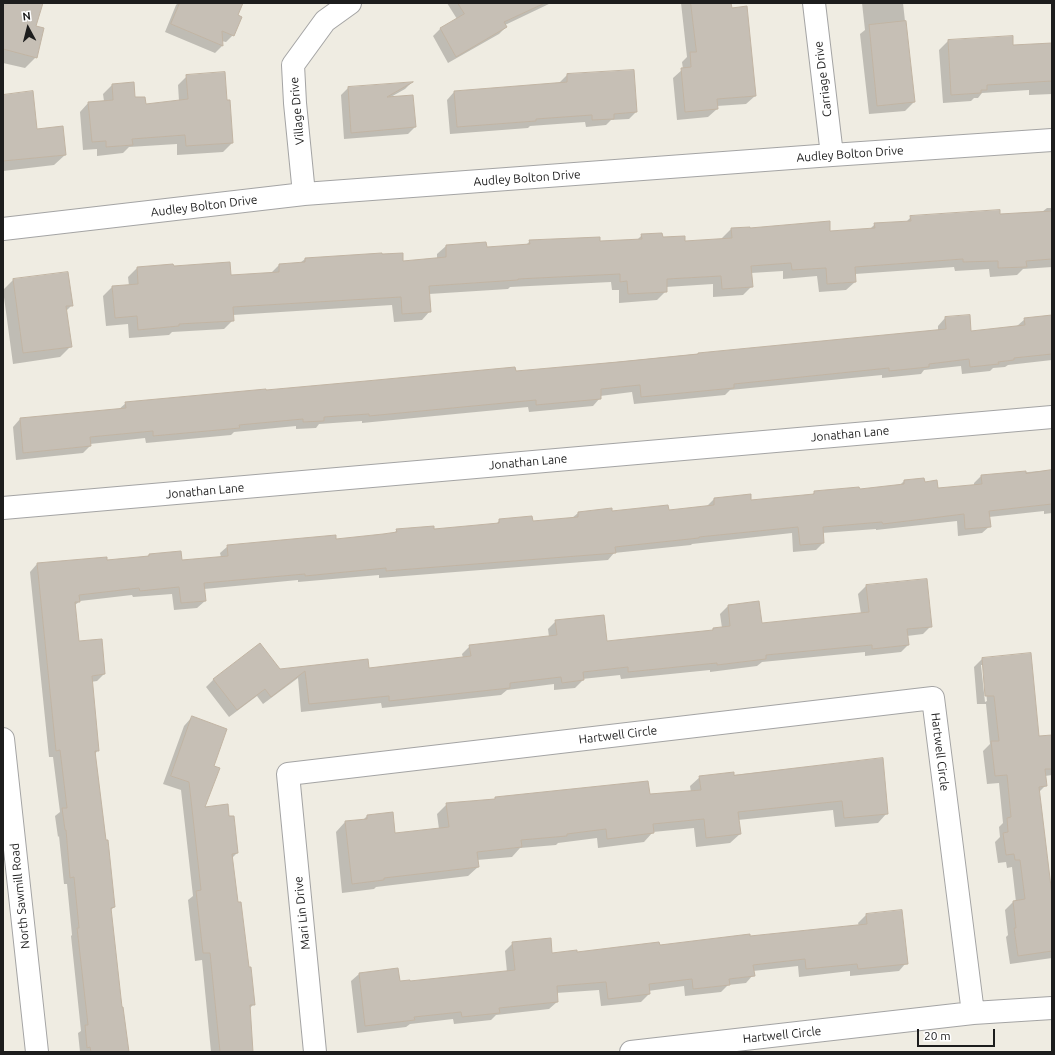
<!DOCTYPE html>
<style>
body{margin:0}
#map{position:relative;width:1055px;height:1055px;overflow:hidden;background:#efece2;font-family:Ubuntu,sans-serif}
canvas{display:block}
.frame{position:absolute;inset:0;border:4px solid #1d1d1d;pointer-events:none}
.north{position:absolute;left:8px;top:8px;width:40px;height:40px;-webkit-text-stroke:3px #fff;paint-order:stroke;rotate:353deg;font-size:11px;font-weight:700;line-height:16px;text-align:center;color:#1d1d1d}
.north::after{content:'';display:block;margin:auto;width:14px;height:18px;background:#1d1d1d;clip-path:polygon(50% 0,100% 100%,50% 72%,0 100%)}
.scale{position:absolute;left:917px;top:1029px;width:78px;height:18px;box-sizing:border-box;border:2px solid #1d1d1d;border-top:0;padding-left:5px;font-size:12px;line-height:14px;white-space:nowrap;color:#1d1d1d;-webkit-text-stroke:3px #fff;paint-order:stroke}
</style>
<div id="map">
<canvas width="1055" height="1055"></canvas>
<div class="frame"></div>
<div class="north">N</div>
<div class="scale">20 m</div>
</div>
<script>
const context = document.querySelector('canvas').getContext('2d');
context.lineJoin = 'round';
function fillPath(path, color) {
  context.fillStyle = color;
  context.fill(path, 'evenodd');
}
function stroke(path, color, width, dash) {
  context.strokeStyle = color;
  context.lineWidth = width;
  context.lineCap = dash ? 'butt' : 'round';
  context.setLineDash(dash || []);
  context.stroke(path);
}
function label(font, color, halo, rows, align = 'center') {
  context.font = font + ' Ubuntu,sans-serif';
  context.lineWidth = 4;
  context.setLineDash([]);
  context.textBaseline = 'middle';
  context.strokeStyle = halo;
  context.fillStyle = color;
  for (const [text, x, y, turn = 0] of rows) {
    context.save();
    context.translate(x, y);
    context.rotate((+turn || 0) * Math.PI / 180);
    context.textAlign = isNaN(turn) ? turn : align;
    if (halo) context.strokeText(text, 0, 0);
    context.fillText(text, 0, 0);
    context.restore();
  }
}
fillPath(new Path2D(`
 M3,3H41L35,27L36,57L25,68L3,63Z
 M178,3H238L233,35L226,42L221,41L222,46L215,53L165,32L176,5Z
 M447,3H551L505,25L506,27L499,34L448,63L433,36L440,29L457,19Z
 M681,3H730L755,96L746,104L717,106V109L708,117L677,120L673,78L683,69L682,62L687,57Z
 M862,3H903L914,102L905,111L869,114L860,34L865,30Z
 M1012,37V46L1052,44V94L1029,95V90L982,93L978,98H974L971,101L943,103L939,50L948,41Z
 M567,75L636,112L629,119L611,120L606,125L586,127L585,122L530,126L528,128L450,134L447,100L454,92L560,83V82Z
 M187,76L226,101L232,143L223,152L177,155V144L129,147L123,153L97,156V149L83,150L80,112L89,102L104,101L103,94L112,85L145,105L179,101L178,85Z
 M411,83L405,89L389,98L415,127L408,134L344,139L341,95L348,88Z
 M3,96L36,130L65,155L54,165L3,171Z
 M1047,208H1052V267L1023,269L1017,275L990,277L989,269L955,271L954,267L855,274V282L846,290L819,292L817,276L783,279V271L751,273L752,286L743,295L713,297V284L666,287V291L657,300L619,303V290H612L611,282L510,287L508,289L429,294L430,311L422,320L394,322L392,305L233,315V320L224,329L172,332L169,335L129,338L128,324L106,326L103,296L112,287L129,286L128,277L137,268L173,265V267L230,276L270,274L279,265L300,263L305,259L381,255L402,262L437,259V254L446,246L486,243V248L525,246L530,241L599,242L637,240L642,235L684,242L723,240L722,238L731,229L829,232L870,229L875,224L906,222L911,217L999,215L1042,212Z
 M67,273L72,305L66,311L71,346L60,357L13,364L3,290L13,280Z
 M1052,316V360L1008,365L1005,367L993,368L990,371L962,374L961,366L924,370L921,374L882,378V375L730,390L725,395L634,404L632,392L600,396V398L593,406L529,412L528,407L362,423V421L319,424L316,428L296,429V426L234,432L231,435L146,443L145,438L90,444V446L83,453L16,460L13,427L20,419L118,410L126,403L265,391L515,372L938,330V326L945,318L970,332L1017,326L1025,319Z
 M1052,470V513L1044,514V511L989,517L990,526L982,533L958,536L957,521L876,530V529L822,533L823,543L816,550L793,552L792,533L692,544L691,545L614,553L608,560L379,578V575L298,582V580L204,589L205,601L197,608L174,610L172,594L133,597L132,595L80,601L75,605L78,642L104,674L97,681L91,682L98,750L95,754L114,907L110,911L121,1008L128,1052H80L78,1033L81,1031L71,936L72,935L67,884H64L59,836L58,837L55,816L60,812L53,757H49L30,572L37,564L106,558V561L146,557L149,555L181,561L221,557L220,553L228,546L336,540L393,534L397,530H434L495,525L500,520L532,522L572,518L578,513L668,511L707,506L714,499L750,502L812,495L815,492L859,490L900,485L904,481L924,483L937,489L974,486V483L981,476Z
 M866,586L931,626L923,634L907,636L908,645L901,652L865,656V652L762,662L757,666L710,672V670L621,679L620,675L582,679L583,680L575,688L554,690V684L507,690L501,695L382,708L381,703L301,712L298,678L263,704L257,696L229,717L206,687L213,680L260,644L280,670L368,669L463,658L462,654L470,646L549,637L548,629L556,621L606,642L712,631L713,629L722,628L720,614L728,606L759,603L761,624L861,614L858,594Z
 M982,659L1038,738L1052,736V775L1045,776L1046,785L1039,792L1052,897V958L1010,964L1006,937L1008,935L1005,910L1013,902H1016L1012,867L1007,868L1006,862L998,863L995,842L1000,837L999,827L1003,823L999,783L987,784L983,751L990,744L986,704H977L974,667ZM981,665H983L987,701L985,702Z
 M192,717L213,766L204,808L228,817L237,853L232,858L237,903L254,1004L249,1009L252,1052H211L202,960L195,961L188,900L193,896L181,790L163,784L184,726Z
 M882,759L887,813L878,823L835,827L833,810L738,820L740,834L730,843L696,847L694,828L653,832L644,842L598,848L597,838L558,843L556,845L520,848L512,857L477,860L478,867L468,876L376,887L374,889L342,893L336,832L345,822L363,820L367,816L395,834L439,829L437,814L447,804L494,800L496,798L649,796L691,792L690,786L700,777L734,776Z
 M866,915L906,963L899,971L850,976V971L799,977L798,966L753,971V975L746,983L728,985L721,992L685,996L684,986L648,991L649,994L641,1002L601,1006L599,990L556,993L557,1002L549,1009L496,1015L491,1020L454,1024L453,1019L410,1024L406,1027L357,1033L351,981L359,974L399,982H409L507,972L505,951L513,943L551,954L576,953L749,937L859,926L858,923Z`), '#0003');
const building = new Path2D(`
 M3,3H43L36,26L44,28L37,58L3,49Z
 M180,3H243L238,15L242,17L234,36L222,31L223,46L171,24Z
 M458,3H545L504,22L507,27L456,57L440,28L464,14Z
 M691,3H731L732,8L747,6L756,96L717,99L718,109L685,112L681,68L691,67L690,52H696Z
 M906,21L915,102L877,106L869,25Z
 M1013,36V45L1052,43V81L987,85V90H981V93L951,95L948,40Z
 M634,70L637,112L614,114V119L592,120V115L536,119V121L457,127L454,91L567,82V74Z
 M225,72L227,100H230L233,143L186,146L185,135L132,139L133,145L106,147V141L92,142L88,102L113,100L112,84L134,82L135,97H145L146,104L188,99L186,75Z
 M413,82L387,97L413,95L416,127L351,133L348,87Z
 M33,91L37,129L63,126L66,155L3,161V95Z
 M1000,210V214L1052,211V259L1026,261L1027,267L998,268V261L963,262V259L855,267L856,282L827,284L826,268L792,270L791,263L751,266L753,287L722,289L721,276L667,279V292L628,294L627,281L620,282V274L518,279V280L429,286L431,312L402,314L401,297L233,307L234,321L179,324V326L138,330L137,316L115,318L112,286L138,284L137,267L173,264L174,266L230,262L231,275L279,272V264L305,262V258L382,253V254L403,253V261L446,257V245L486,242L487,247L530,244L529,240L600,237V241L642,239L641,234L662,233L663,237L685,236V241L732,238L731,228L750,227V228L830,221V231L875,228L874,223L911,221L910,216Z
 M68,272L73,306H66L72,347L23,353L13,279Z
 M970,315L971,331L1025,325L1024,318L1052,315V354L1014,358V360L998,362L999,364L970,367L969,359L929,364V367L889,371V368L734,384V388L641,397L640,385L601,389V399L536,405V400L369,416V414L324,417V421L303,422V419L239,425L240,428L153,436V431L90,437L91,446L23,453L20,418L126,408L125,402L266,389V390L366,381L515,367L516,371L618,362L698,354V353L863,337L946,329L945,317Z
 M1052,470V504L989,511L991,527L965,529L964,514L883,524L882,522L823,527L824,543L800,545L798,527L699,537V538L615,547L616,553L386,571V568L305,576V574L204,583L206,601L181,603L179,587L140,591L139,588L79,595L80,602H75L79,641L102,639L105,674L92,676L99,751H95L106,840H108L115,907L111,908L122,1007H123L129,1052H91L90,1047L87,1048L85,1025H88L77,928H79L74,877L70,878L66,830H65L62,808H67L60,750L56,751L37,563L107,557V560L149,556V554L181,551L182,560L228,556L227,545L336,535V539L383,534L397,532L396,529L434,526V529L499,523V519L532,516L533,521L578,517V512L612,508V511L668,505L669,510L714,505V498L751,494V500L814,494V491L859,487L860,489L904,484V480L924,478L925,482L937,480L938,488L982,484L981,475L1026,471V473Z
 M927,579L932,627L907,629L909,645L872,649V645L766,655V659L717,665V663L628,672V667L583,672L584,680L562,683L561,677L510,683V688L389,701V696L309,704L305,671L271,697L265,689L237,710L213,679L260,643L280,669L368,659L369,668L471,656L469,645L557,635L555,620L604,615L607,641L713,630V628L730,626L728,605L759,601L762,623L869,612L866,585Z
 M1031,653L1039,736L1052,735V769H1045L1047,786L1039,787L1052,895V951L1018,956L1014,928H1016L1013,901L1025,899L1020,860H1015L1014,854L1006,855L1003,833L1008,832L1007,818L1011,817L1007,775L995,776L991,741H999L994,696H985L982,658Z
 M192,716L227,729L214,766L220,768L205,807L228,804L229,816H234L238,853L232,854L238,902H241L249,967H251L255,1005H250L253,1052H220L210,953H203L196,891L201,890L189,782L171,776Z
 M883,758L888,814L844,818L842,801L738,812L741,834L706,838L704,819L653,824L654,833L607,839L606,829L567,834V836L521,840L522,847L477,852L479,867L384,878V880L352,884L345,821L367,819V815L393,812L395,833L449,827L446,803L495,799V797L648,781L650,794L701,790L699,776L734,772V775Z
 M902,910L908,964L858,969L857,964L806,969L805,959L753,965L755,976L729,979L730,985L693,989L692,979L649,984L650,994L608,999L606,982L557,986L558,1002L499,1008L500,1013L462,1017L461,1012L414,1017L415,1020L365,1026L359,973L398,968L400,981L410,980V981L515,970L512,942L551,938L552,953L577,950V952L659,942L660,945L750,934V936L867,924L866,914Z`);
fillPath(building, '#c6bfb5');
stroke(building, '#c1b4a3', 1);
const minor = new Path2D(`
 M814,3L832,155
 M304,194L295,103L293,65L325,21L350,3
 M3,229L304,194L832,155L1052,140
 M3,508L1052,417
 M3,739L37,1052
 M315,1052L288,774L933,698L973,1013
 M631,1052L973,1013L1052,1008`);
stroke(minor, '#a4a4a4', 24);
stroke(minor, '#fff', 22);
label('12px', '#1d1d1d', '#fff', [
 ["Carriage Drive",823,79,-97],
 ["Village Drive",297,111,-95],
 ["Audley Bolton Drive",850,154,-4],
 ["Audley Bolton Drive",527,178,-4],
 ["Audley Bolton Drive",204,206,-7],
 ["Jonathan Lane",850,434,-5],
 ["Jonathan Lane",528,462,-5],
 ["Jonathan Lane",205,491,-5],
 ["Hartwell Circle",618,735,-7],
 ["Hartwell Circle",940,752,83],
 ["North Sawmill Road",20,896,-96],
 ["Mari Lin Drive",302,913,-96],
 ["Hartwell Circle",782,1035,-6]
]);
</script>
